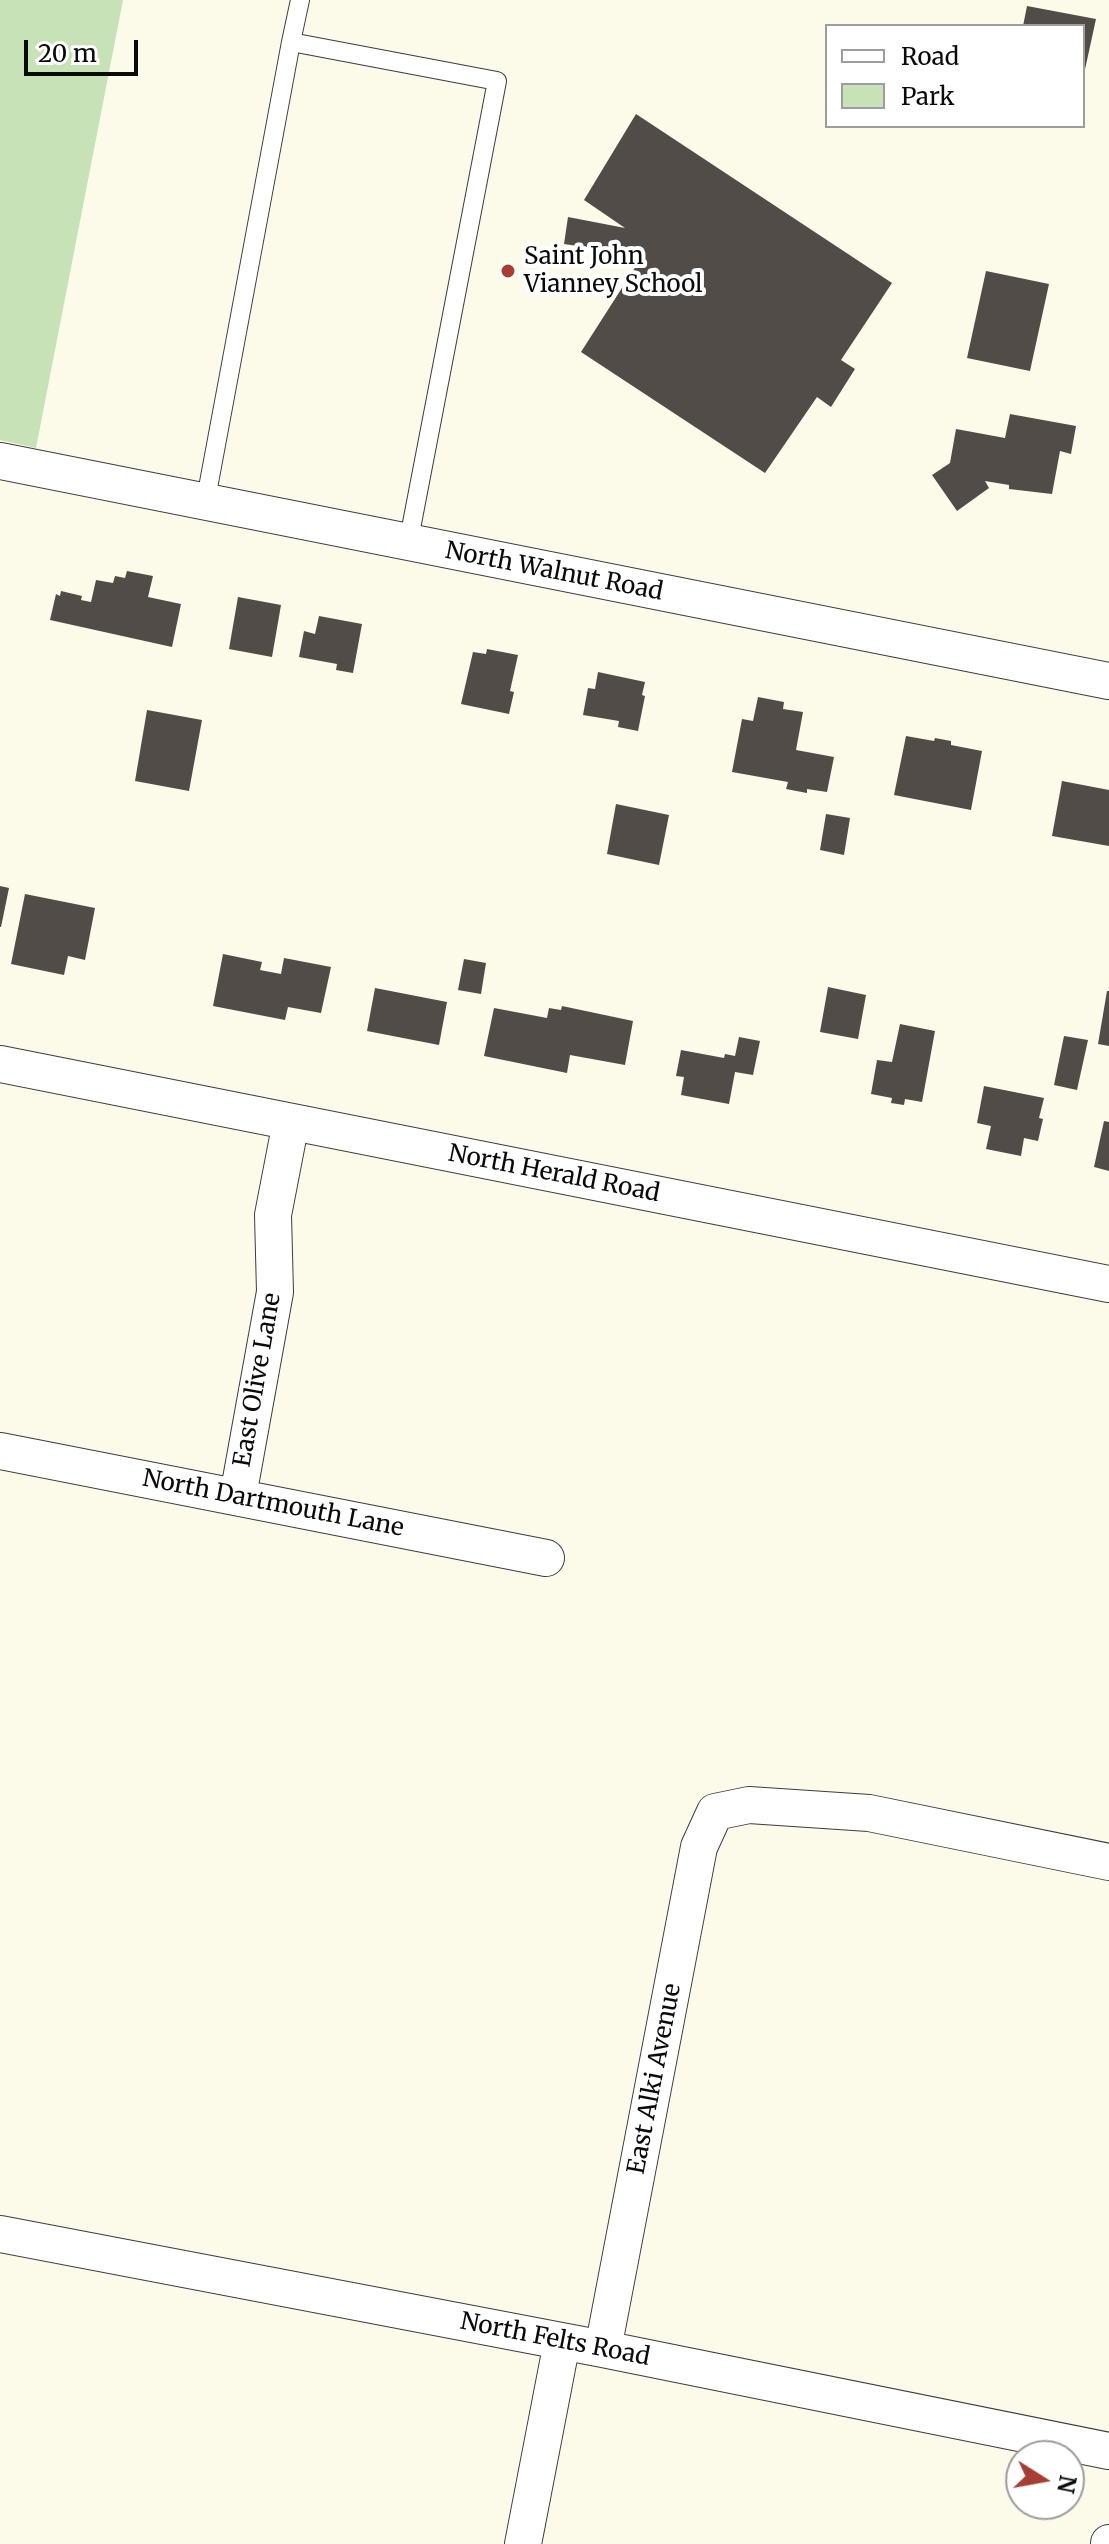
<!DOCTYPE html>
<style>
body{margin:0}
#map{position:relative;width:1109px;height:2544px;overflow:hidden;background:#fcfbe9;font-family:Merriweather,serif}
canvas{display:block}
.legend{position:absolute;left:825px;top:24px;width:260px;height:104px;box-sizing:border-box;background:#fff;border:2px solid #9d9d9d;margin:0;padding:10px 14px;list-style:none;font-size:24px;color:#0a0a0a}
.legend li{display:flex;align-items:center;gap:16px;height:40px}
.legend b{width:40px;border:2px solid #9d9d9d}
.north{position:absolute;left:1005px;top:2440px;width:80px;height:80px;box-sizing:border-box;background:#fff;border:2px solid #9d9d9d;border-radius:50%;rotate:101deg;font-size:22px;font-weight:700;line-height:32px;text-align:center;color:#0a0a0a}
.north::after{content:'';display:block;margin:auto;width:28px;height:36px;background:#a73e34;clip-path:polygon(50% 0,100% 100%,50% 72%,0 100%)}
.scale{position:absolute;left:24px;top:40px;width:114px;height:36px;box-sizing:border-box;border:4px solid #0a0a0a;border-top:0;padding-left:10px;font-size:24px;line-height:28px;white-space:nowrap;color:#0a0a0a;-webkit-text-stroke:6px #fff;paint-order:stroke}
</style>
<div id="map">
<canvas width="1109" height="2544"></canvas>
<ul class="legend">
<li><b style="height:10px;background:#fff"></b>Road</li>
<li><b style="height:22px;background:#c8e2b8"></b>Park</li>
</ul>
<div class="north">N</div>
<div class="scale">20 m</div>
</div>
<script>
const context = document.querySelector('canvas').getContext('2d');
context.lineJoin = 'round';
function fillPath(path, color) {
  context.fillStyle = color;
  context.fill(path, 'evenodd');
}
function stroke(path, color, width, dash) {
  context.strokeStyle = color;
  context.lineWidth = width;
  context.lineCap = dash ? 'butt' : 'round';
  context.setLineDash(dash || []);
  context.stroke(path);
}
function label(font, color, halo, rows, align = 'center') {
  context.font = font + ' Merriweather,serif';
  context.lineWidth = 8;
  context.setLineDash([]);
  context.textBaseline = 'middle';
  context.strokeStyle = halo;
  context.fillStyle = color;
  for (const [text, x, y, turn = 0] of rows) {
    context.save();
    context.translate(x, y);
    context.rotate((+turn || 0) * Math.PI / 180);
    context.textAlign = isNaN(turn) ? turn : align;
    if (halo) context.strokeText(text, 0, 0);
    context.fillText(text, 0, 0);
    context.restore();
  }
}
fillPath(new Path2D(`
 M0,0H123L36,448L0,440Z`), '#c8e2b8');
fillPath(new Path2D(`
 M1027,6L1096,19L1084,74L1083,26H1023Z
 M636,114L892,283L841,360L855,369L831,407L817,397L765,473L581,352L636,266L612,251L564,244L568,217L625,228L584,200Z
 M986,271L1049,284L1030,371L967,358Z
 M1010,414L1076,426L1071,454L1060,451L1052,494L1009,489V485L985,481L989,488L957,511L932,475L950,463L956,429L1005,438Z
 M127,571L153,576L148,597L181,604L172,647L50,620L56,594L60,596L61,591L82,596L81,600L91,602L96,580L113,583L115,576L125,578Z
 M238,597L281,605L272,657L229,649Z
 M319,616L362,624L353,673L336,670L337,664L299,657L304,631L315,634Z
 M487,649L518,655L510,691L514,692L509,714L461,704L473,652L486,654Z
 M598,672L645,682L642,695L645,696L638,731L618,727L619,721L583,715L588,688L595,689Z
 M758,697L784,702L783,709L803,712L796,750L834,757L827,792L807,789V793L786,789L788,782L732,772L742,719L753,721Z
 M147,710L202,720L189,791L135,781Z
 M906,736L934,741L935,738L951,741V745L982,751L971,810L894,795Z
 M1062,781L1109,790V846L1052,836Z
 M616,804L669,815L659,865L607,854Z
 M826,814L850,818L844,855L820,850Z
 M0,886L9,888L1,927H0Z
 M25,894L95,908L85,960L68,956L64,975L11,964Z
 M223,954L262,962L260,970L281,974L284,958L331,967L321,1013L288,1007L285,1020L213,1006Z
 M464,959L486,963L481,994L458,990Z
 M828,987L866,995L858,1039L820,1032Z
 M375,988L447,1002L439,1045L367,1031Z
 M1107,991H1109V1046L1098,1044Z
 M562,1006L633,1021L625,1065L570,1055L567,1073L484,1056L494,1008L547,1018L549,1008L561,1010Z
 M900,1024L935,1031L922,1102L905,1099L904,1105L891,1103L892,1098L871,1094L877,1060L892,1062Z
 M1064,1036L1088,1040L1077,1090L1054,1085Z
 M739,1037L760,1041L753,1075L735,1072L729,1104L681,1095L684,1077L676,1076L681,1050L724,1058L725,1054L735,1056Z
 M984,1086L1044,1098L1039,1118L1043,1119L1038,1141L1024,1138L1021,1156L986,1149L991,1126L977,1123Z
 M1104,1121L1109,1122V1171L1094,1167Z`), '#514c47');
const lane = new Path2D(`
 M291,42L300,0
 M205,504L291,42L497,81L408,544`);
const street = new Path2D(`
 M0,461L1109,681
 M0,1064L1109,1284
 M0,1451L546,1558
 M238,1496L275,1292L273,1215L291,1122
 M0,2234L603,2349L1109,2451
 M603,2349L699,1847L715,1812L749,1805L869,1813L1109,1862
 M523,2544L562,2342
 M1109,2544V2543`);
stroke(lane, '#3d3d3d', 20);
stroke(street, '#3d3d3d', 38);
stroke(lane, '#fff', 18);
stroke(street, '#fff', 36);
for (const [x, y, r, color] of [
 [508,271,8,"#a73e34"]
]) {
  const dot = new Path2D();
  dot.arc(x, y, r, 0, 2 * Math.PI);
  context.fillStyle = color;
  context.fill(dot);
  stroke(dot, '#fff', 3);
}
label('24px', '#0a0a0a', '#fff', [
 ["Saint John",524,257],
 ["Vianney School",524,285]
], 'left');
label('24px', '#0a0a0a', '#fff', [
 ["North Walnut Road",554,572,11],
 ["North Herald Road",554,1174,11],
 ["East Olive Lane",258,1380,-80],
 ["North Dartmouth Lane",273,1504,11],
 ["East Alki Avenue",655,2079,-79],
 ["North Felts Road",555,2340,11]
]);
</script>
